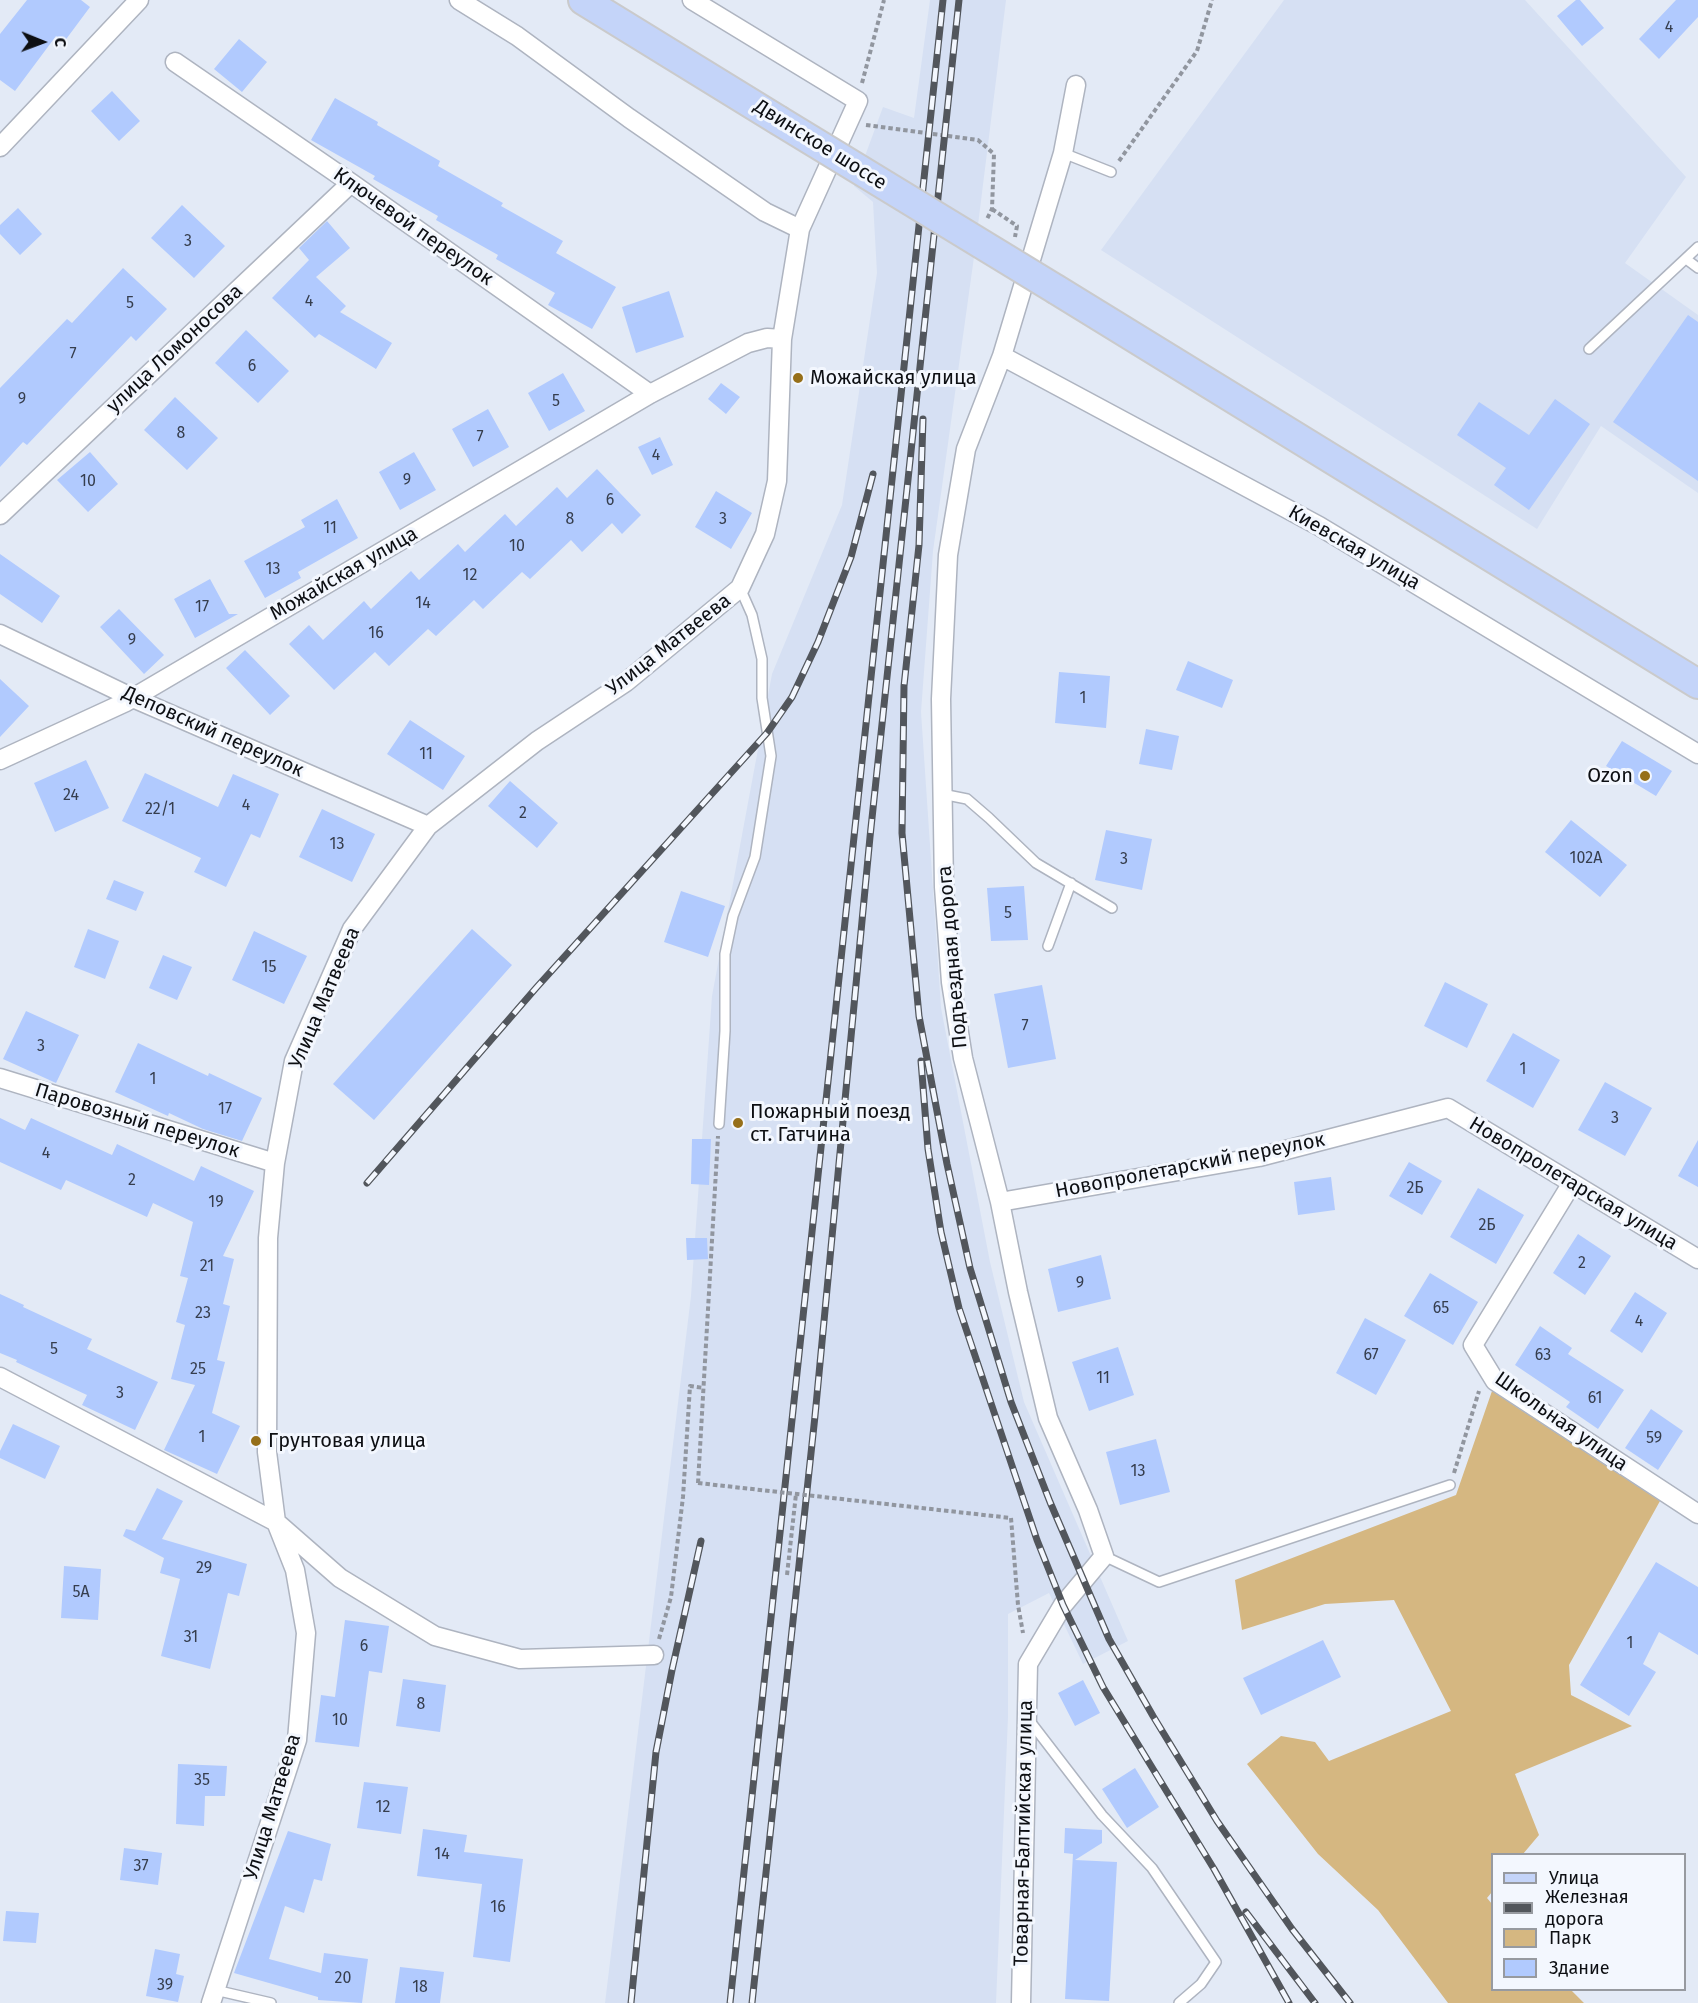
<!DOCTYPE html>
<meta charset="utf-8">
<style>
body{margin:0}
#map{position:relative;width:1698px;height:2003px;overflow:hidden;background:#e3eaf6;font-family:"Fira Sans",sans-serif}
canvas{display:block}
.legend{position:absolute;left:1491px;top:1853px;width:195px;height:138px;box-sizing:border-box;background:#f3f7fe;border:2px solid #979aa0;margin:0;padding:8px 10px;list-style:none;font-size:18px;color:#0d0f13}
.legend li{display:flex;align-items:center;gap:12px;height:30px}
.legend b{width:30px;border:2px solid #979aa0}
.north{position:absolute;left:12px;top:12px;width:60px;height:60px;-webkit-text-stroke:4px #f3f7fe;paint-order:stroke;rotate:91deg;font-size:16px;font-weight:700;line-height:24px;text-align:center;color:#0d0f13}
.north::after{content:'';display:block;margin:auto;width:21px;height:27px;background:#0d0f13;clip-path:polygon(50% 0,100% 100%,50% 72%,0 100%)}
</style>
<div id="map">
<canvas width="1698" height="2003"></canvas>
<ul class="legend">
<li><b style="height:8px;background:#c4d4f9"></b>Улица</li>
<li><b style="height:8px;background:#52565c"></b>Железная дорога</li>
<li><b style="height:16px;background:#d5b781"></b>Парк</li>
<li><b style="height:16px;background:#b1cafe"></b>Здание</li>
</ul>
<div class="north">С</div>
</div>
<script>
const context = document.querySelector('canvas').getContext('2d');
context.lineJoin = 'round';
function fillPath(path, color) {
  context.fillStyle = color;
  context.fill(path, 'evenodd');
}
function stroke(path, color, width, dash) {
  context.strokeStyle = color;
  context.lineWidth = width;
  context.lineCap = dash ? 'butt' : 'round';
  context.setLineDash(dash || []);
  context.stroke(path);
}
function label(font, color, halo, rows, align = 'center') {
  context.font = font + ' "Fira Sans",sans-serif';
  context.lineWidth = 6;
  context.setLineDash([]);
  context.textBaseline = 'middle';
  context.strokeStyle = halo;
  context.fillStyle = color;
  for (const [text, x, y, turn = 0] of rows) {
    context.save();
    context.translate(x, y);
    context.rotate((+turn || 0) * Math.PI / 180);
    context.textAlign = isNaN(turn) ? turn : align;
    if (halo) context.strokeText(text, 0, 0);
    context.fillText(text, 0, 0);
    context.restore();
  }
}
fillPath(new Path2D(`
 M930,0H1006L974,257L933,551L921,712L941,1008L990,1262L1024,1402L1128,1641L1083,1664L1049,1593L1008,1614V1717L996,2003H605L691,1296L712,996L772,674L842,505L877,273L873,202L854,186L883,107L914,118Z
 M1284,0H1525L1686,177L1625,263L1698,315V493L1601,426L1537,529L1101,250Z`), '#d6e0f3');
fillPath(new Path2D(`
 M1492,1391L1660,1501L1569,1665L1571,1695L1632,1726L1515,1774L1539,1835L1523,1854H1492V1892L1487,1898L1492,1904V1990H1571L1584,2003H1448L1378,1910L1318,1854L1247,1764L1281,1736L1315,1742L1329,1761L1451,1711L1394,1600L1325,1604L1242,1630L1235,1580L1456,1495Z`), '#d5b781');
fillPath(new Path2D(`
 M27,0H81L90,7L64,42L56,36L15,91L0,80V34Z
 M1576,0H1580L1604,28L1582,46L1557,16Z
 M1676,0H1698V17L1659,59L1639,39Z
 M239,39L267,62L242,92L214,69Z
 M112,91L140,121L119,141L91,111Z
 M335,98L378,122L377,125L440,161L438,166L503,203L501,206L563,241L556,253L616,287L592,329L548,305L555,293L496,259L498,255L436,220L438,216L373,179L375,176L311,140Z
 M182,205L225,246L194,278L151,238Z
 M18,208L42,234L20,255L0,234V225Z
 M327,221L350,248L316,277L346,306L340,312L392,343L376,369L319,334L315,338L272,298L309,260L299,248Z
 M123,268L167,309L136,341L131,336L27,445L23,442L0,467V388L67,319L72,323Z
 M669,291L684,337L636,353L622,307Z
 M1688,315L1698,322V481L1613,422Z
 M246,330L289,371L258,403L215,363Z
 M563,373L585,411L549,431L528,393Z
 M721,383L740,397L726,414L708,399Z
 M175,397L218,438L187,470L144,430Z
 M1555,399L1590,424L1529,510L1494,485L1506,468L1457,435L1479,402L1529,435Z
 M488,409L509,447L473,467L452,429Z
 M660,437L673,465L652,475L638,447Z
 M90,452L118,484L88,512L57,480Z
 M414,452L436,490L400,510L379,472Z
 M597,469L641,515L622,534L612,523L582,552L571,540L530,579L522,572L483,609L474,600L436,636L428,629L389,666L375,652L334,690L289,644L309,625L323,640L364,601L371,609L411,571L419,580L458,544L465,552L505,514L516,526L557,487L567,498Z
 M716,491L752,513L731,549L695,527Z
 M337,499L358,538L298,572L301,578L265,598L244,561L305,527L301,520Z
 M0,554L60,596L42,623L0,594Z
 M210,579L229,614H238L195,638L174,599Z
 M119,609L164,655L144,674L100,627Z
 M245,650L290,696L270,715L226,668Z
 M1188,661L1233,680L1222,708L1176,690Z
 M1059,672L1110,676L1106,728L1055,723Z
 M0,679L29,706L0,737Z
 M410,720L465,756L443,790L387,754Z
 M1146,729L1179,736L1172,770L1139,764Z
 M1622,741L1672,771L1656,796L1606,766Z
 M86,760L109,808L55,832L34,783Z
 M145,773L218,807L233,774L279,794L260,838L251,834L226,887L194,872L201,858L122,821Z
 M510,781L558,823L537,848L488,806Z
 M322,809L375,834L352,882L299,857Z
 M1571,820L1627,865L1600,897L1545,852Z
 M1106,830L1152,839L1142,890L1095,880Z
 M114,880L144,892L136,911L106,899Z
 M1024,886L1028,940L991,941L987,888Z
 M681,891L725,906L708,957L664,942Z
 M88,929L119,941L105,979L74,967Z
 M472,929L512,965L374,1120L333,1084Z
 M254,931L307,956L284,1004L232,980Z
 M163,955L192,967L177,1000L149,988Z
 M1445,982L1488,1004L1467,1048L1424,1026Z
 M1042,985L1056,1059L1008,1068L994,994Z
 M26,1011L79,1035L56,1083L3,1059Z
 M1513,1033L1560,1060L1533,1108L1486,1081Z
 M138,1043L208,1076L209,1073L262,1098L242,1141L203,1129L169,1113L168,1116L115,1092Z
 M1605,1082L1652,1108L1625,1156L1578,1130Z
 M0,1118L25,1130L31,1118L112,1155L117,1144L194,1181L201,1166L254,1191L223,1256L234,1259L223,1304L230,1306L217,1360L225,1362L212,1413L240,1426L217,1474L164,1450L195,1385L171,1379L185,1325L176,1322L188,1278L180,1276L193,1222L153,1203L147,1217L66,1180L61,1190L0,1162Z
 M692,1139H711L709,1185L691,1184Z
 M1698,1140V1187L1678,1176Z
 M1409,1162L1442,1181L1422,1215L1389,1196Z
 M1331,1177L1335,1210L1298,1215L1294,1182Z
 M1478,1188L1524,1215L1496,1264L1450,1237Z
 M1578,1234L1611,1256L1585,1295L1553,1273Z
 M686,1238H707L708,1259L687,1260Z
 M1101,1255L1111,1299L1058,1312L1048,1269Z
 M1430,1273L1478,1302L1453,1345L1404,1316Z
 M1635,1292L1667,1313L1642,1353L1610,1331Z
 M0,1294L24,1305L23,1307L92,1339L87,1349L158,1382L135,1430L82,1405L87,1395L16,1362L17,1360L0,1353Z
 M1365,1318L1406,1340L1376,1395L1336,1373Z
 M1540,1326L1572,1348L1568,1354L1624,1390L1598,1429L1566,1407L1570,1402L1515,1365Z
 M1118,1347L1134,1395L1089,1411L1072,1362Z
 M1651,1409L1683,1431L1658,1470L1625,1448Z
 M13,1424L60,1446L45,1479L0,1458V1451Z
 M1156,1439L1170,1492L1120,1505L1106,1452Z
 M157,1488L183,1501L162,1539L247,1564L239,1596L228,1593L210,1669L161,1656L180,1579L160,1573L164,1558L123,1536L126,1529L135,1531Z
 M1656,1562L1698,1587V1655L1659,1632L1643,1664L1656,1672L1629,1716L1580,1685Z
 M64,1566L101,1569L98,1620L61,1618Z
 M345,1620L389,1626L382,1673L369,1671L359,1747L315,1742L321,1695L335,1697Z
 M1323,1640L1341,1677L1261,1715L1243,1678Z
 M403,1679L446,1685L440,1732L396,1726Z
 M1083,1680L1100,1713L1075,1726L1058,1693Z
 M178,1764L227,1766L225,1796H205L204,1826L176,1824Z
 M1135,1768L1159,1807L1127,1828L1102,1789Z
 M364,1782L408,1787L401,1834L357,1828Z
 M1065,1828L1102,1830V1843L1075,1860L1117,1862L1109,2001L1065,1999L1073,1854L1064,1853Z
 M423,1829L467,1835L464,1852L523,1859L510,1962L473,1957L482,1884L417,1876Z
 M288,1831L331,1844L322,1881L314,1879L304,1913L285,1906L269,1959L321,1973L324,1953L368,1959L362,2003L318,2000V1997L234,1973Z
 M124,1848L162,1853L158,1885L120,1880Z
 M6,1911L39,1913L36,1943L3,1941Z
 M155,1949L180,1954L176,1974L184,1976L178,2002L146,1996Z
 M400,1967L444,1972L440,2003H395Z`), '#b1cafe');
const lane = new Path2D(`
 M1063,153L1111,172
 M1686,259L1698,268
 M1589,349L1698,247
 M942,794L967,799L989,818L1036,863L1112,908
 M1048,946L1071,883
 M719,1124L725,1031V954L733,916L755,857L771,756L762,698V659L752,615L740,588
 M1104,1556L1159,1582L1450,1485
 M1029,1720L1102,1815L1152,1868L1216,1962L1201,1984L1179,2003
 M215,1990L271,2003`);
const street = new Path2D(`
 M459,0L517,36L629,118L765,212L800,229
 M175,62L351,183L650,394
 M0,147L139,0
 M1002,356L1319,526L1698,754
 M0,515L351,183
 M0,634L133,698L428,826
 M0,760L126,702L650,394L748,343L767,338L782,339
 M0,1078L275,1163
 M1572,1183L1473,1345L1495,1381L1698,1514
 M1000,1202L1259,1157L1448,1108L1698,1259
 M0,1377L276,1522L340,1578L435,1636L520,1659L654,1655
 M211,2003L297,1740L306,1633L295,1570L276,1522L267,1452L268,1238L275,1163L294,1061L352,929L428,826L537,741L626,682L740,588L765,534L777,481L782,339L800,229L858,101L692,0
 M1021,2003L1028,1664L1063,1605L1104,1556L1088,1510L1048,1418L1018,1292L1000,1202L963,1058L951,982L944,887L941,699L948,555L966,449L1002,356L1063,153L1076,85`);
const primary = new Path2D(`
 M583,0L778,120
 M1057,290L1698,684`);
stroke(lane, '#aeb4c0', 12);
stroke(street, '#aeb4c0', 21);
stroke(primary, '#cacacb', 32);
stroke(new Path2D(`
 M862,83L884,0
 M866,125L978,140L994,154L992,209L987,219
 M1119,161L1197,51L1212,0
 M992,209L1017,226L1015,237
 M1454,1473L1479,1391
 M698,1483L718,1136
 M1011,1518L1018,1605L1023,1633
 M787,1575L796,1494
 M659,1639L671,1597L683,1497L690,1386L704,1388`), '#91969f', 4, [4.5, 3]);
stroke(lane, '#fff', 9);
stroke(street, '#fff', 18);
stroke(primary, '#c4d4f9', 28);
const rail = new Path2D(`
 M923,419L919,545L904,686L902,833L919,1016L947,1164L970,1268L1011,1402L1050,1502L1109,1639L1153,1716L1217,1821L1292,1929L1350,2003
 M921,1061L928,1149L941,1232L959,1308L1037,1540L1063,1605L1103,1687L1214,1869L1289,2003
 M367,1183L536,988L767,733L792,697L818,642L851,557L873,474
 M1246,1912L1315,2003
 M631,2003L656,1752L672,1670L701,1541
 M730,2003L943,0
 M752,2003L815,1416L870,837L959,0`);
stroke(rail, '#52565c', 7);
stroke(rail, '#f3f7fe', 4.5, [14]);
const primaryBridge = new Path2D(`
 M778,120L1057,290`);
stroke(primaryBridge, '#cacacb', 32, []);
stroke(new Path2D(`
 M698,1483L1011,1518`), '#91969f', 4, [4.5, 3]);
stroke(primaryBridge, '#c4d4f9', 28);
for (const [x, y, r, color] of [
 [798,378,6,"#966f19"],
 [1645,776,6,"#966f19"],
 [738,1123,6,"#966f19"],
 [256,1441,6,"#966f19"]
]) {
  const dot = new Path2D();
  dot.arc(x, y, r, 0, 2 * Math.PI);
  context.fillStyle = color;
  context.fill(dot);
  stroke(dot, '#f3f7fe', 2);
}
label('16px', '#363e4e', null, [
 ["4",1669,28],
 ["3",188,242],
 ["4",309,302],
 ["5",130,304],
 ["7",73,355],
 ["6",252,367],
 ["9",22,400],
 ["5",556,402],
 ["8",181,434],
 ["7",480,438],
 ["4",656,456],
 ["9",407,481],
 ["10",88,482],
 ["6",610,501],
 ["8",570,520],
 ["3",723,520],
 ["11",330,529],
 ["10",517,547],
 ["13",273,570],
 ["12",470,576],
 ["14",423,604],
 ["17",202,608],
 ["16",376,634],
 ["9",132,641],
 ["1",1083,699],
 ["11",426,755],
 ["24",71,796],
 ["4",246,806],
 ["22/1",160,810],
 ["2",523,814],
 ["13",337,845],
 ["102А",1586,859],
 ["3",1124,860],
 ["5",1008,914],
 ["15",269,968],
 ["7",1025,1027],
 ["3",41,1047],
 ["1",1523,1070],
 ["1",153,1080],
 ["17",225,1110],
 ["3",1615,1119],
 ["4",46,1154],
 ["2",132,1181],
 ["2Б",1415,1189],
 ["19",216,1203],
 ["2Б",1487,1226],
 ["2",1582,1264],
 ["21",207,1267],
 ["9",1080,1284],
 ["65",1441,1309],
 ["23",203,1314],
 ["4",1639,1322],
 ["5",54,1350],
 ["67",1371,1356],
 ["63",1543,1356],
 ["25",198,1370],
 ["11",1103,1379],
 ["3",120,1394],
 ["61",1595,1399],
 ["1",202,1438],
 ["59",1654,1439],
 ["13",1138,1472],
 ["29",204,1569],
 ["5А",81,1593],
 ["31",191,1638],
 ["1",1630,1644],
 ["6",364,1647],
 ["8",421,1705],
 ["10",340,1721],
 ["35",202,1781],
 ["12",383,1808],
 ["14",442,1855],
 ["37",141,1867],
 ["16",498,1908],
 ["20",343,1979],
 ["39",165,1986],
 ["18",420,1988]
]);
label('20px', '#0d0f13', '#f3f7fe', [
 ["Двинское шоссе",820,145,32],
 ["Ключевой переулок",413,227,35],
 ["улица Ломоносова",175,349,-43],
 ["Киевская улица",1354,548,30],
 ["Можайская улица",344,574,-30],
 ["Улица Матвеева",669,645,-38],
 ["Деповский переулок",213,732,24],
 ["Подъездная дорога",953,957,-95],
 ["Улица Матвеева",325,998,-67],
 ["Паровозный переулок",137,1121,17],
 ["Новопролетарский переулок",1190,1166,-11],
 ["Новопролетарская улица",1573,1184,31],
 ["Школьная улица",1561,1422,35],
 ["Улица Матвеева",273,1807,-73],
 ["Товарная-Балтийская улица",1024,1833,-89]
]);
label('20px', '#0d0f13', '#f3f7fe', [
 ["Можайская улица",810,378],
 ["Ozon",1633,776,"right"],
 ["Пожарный поезд",750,1112],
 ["ст. Гатчина",750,1135],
 ["Грунтовая улица",268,1441]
], 'left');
</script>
